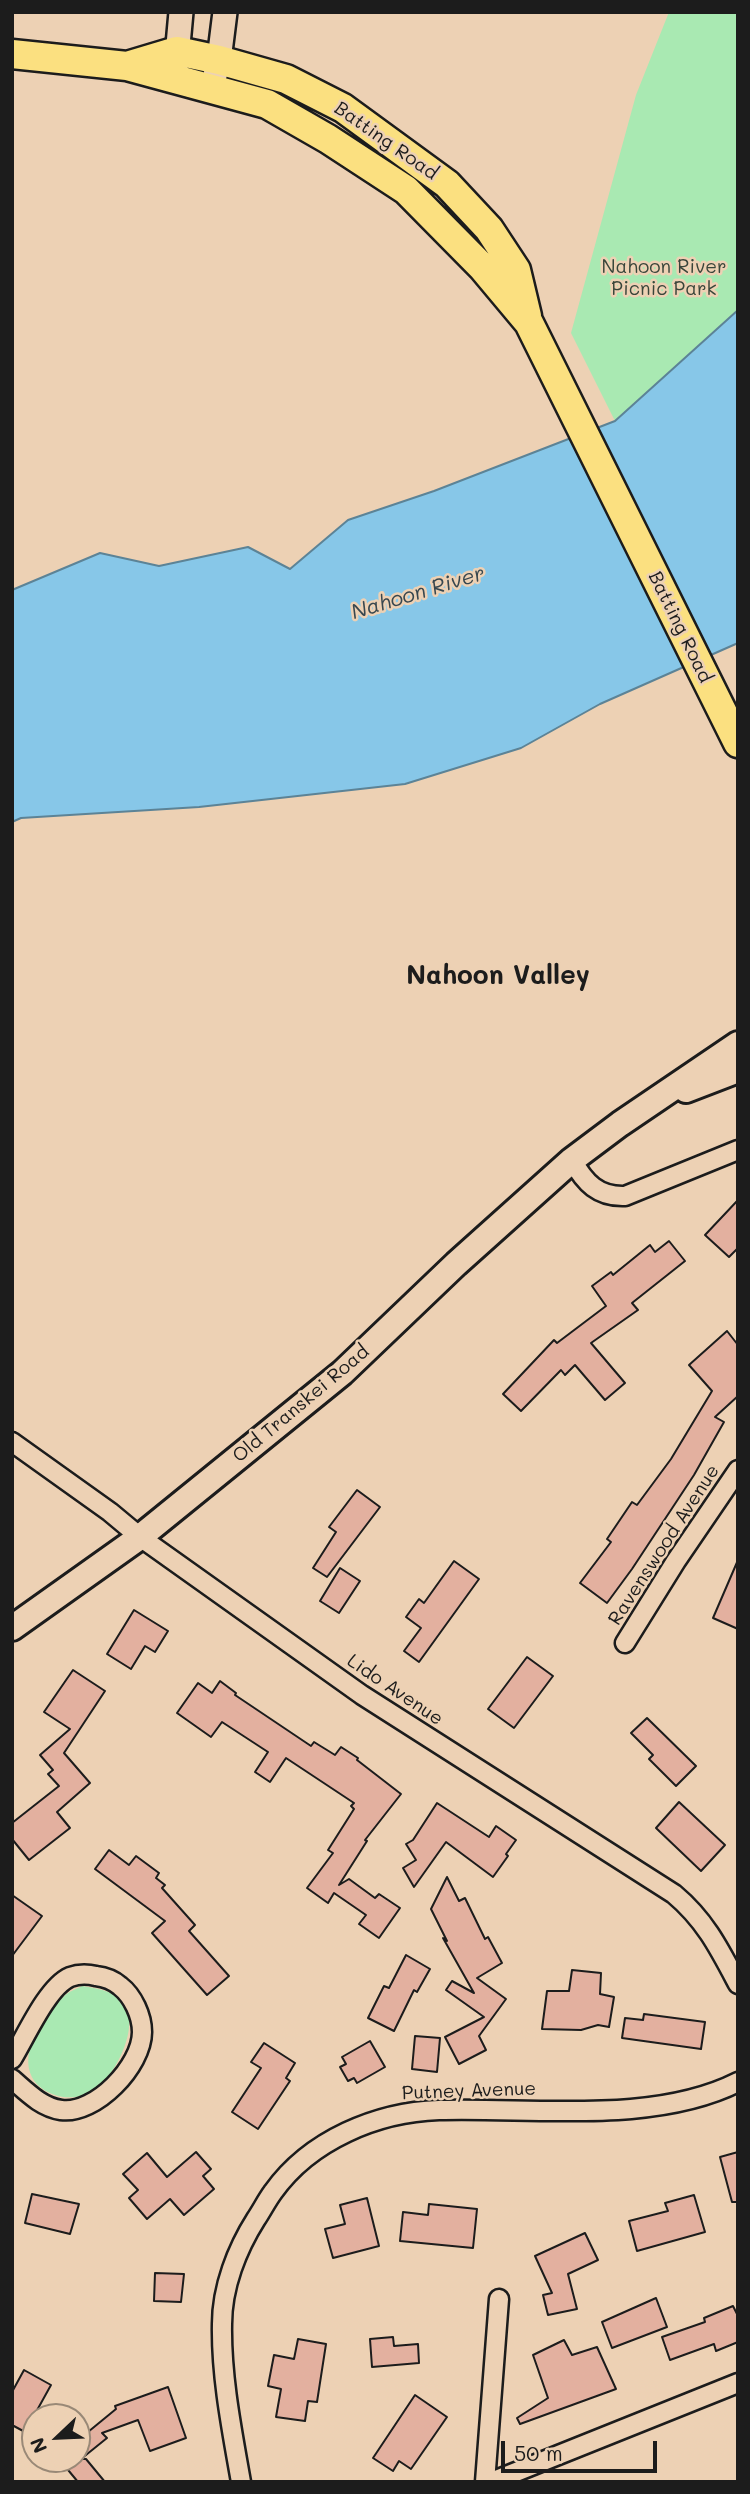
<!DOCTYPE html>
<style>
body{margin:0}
#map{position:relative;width:750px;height:2494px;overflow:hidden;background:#edd1b4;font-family:Mali,sans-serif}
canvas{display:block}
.frame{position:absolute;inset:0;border:14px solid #1c1c1c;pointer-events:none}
.north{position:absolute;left:21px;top:2403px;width:70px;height:70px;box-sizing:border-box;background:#edd1b4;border:2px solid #998977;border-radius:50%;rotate:247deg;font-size:19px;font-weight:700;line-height:28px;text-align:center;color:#1c1c1c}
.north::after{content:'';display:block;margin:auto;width:24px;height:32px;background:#1c1c1c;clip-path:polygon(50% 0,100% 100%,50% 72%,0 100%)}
.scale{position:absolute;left:501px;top:2441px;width:156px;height:32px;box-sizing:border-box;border:4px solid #1c1c1c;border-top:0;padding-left:9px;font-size:21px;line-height:24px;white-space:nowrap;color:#1c1c1c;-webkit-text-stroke:5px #edd1b4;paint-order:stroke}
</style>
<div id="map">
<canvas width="750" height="2494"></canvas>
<div class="frame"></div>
<div class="north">N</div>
<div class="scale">50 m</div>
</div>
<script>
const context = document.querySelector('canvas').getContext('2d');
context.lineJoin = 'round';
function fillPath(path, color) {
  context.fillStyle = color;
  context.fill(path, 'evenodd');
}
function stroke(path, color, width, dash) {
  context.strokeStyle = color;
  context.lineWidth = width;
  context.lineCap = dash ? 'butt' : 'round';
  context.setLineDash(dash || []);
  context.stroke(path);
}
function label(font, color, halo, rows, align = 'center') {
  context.font = font + ' Mali,sans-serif';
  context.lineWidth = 5;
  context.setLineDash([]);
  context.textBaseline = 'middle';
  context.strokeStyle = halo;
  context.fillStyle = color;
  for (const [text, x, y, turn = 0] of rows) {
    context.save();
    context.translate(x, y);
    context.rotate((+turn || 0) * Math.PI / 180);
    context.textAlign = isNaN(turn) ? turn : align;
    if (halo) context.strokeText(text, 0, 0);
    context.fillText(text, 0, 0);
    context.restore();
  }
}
fillPath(new Path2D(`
 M669,12H738V310L615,421L571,333L636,95Z
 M82,1986C95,1988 112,1990 122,2001C142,2022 117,2072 98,2088C88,2097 70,2099 58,2096C4,2080 35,2020 63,1997C68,1992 76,1989 82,1986Z`), '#a9e9b2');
const water = new Path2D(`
 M738,310V643L600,704L521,748L405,784L199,807L21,818L12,822V590L100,553L159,566L248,547L290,569L348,520L434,491L615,421Z`);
fillPath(water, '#87c7e8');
stroke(water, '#5c8396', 2);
const building = new Path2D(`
 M738,1200V1248L729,1257L705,1235Z
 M669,1241L685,1261L632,1303L638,1310L591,1343L625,1383L605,1400L575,1365L565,1375L561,1370L521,1411L503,1394L554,1340L557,1343L606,1306L592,1286L611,1272L613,1275L650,1245L655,1252Z
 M727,1331L738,1345V1396L715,1417L724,1422L694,1475L632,1569L607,1603L580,1583L611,1542L607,1539L632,1502L637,1505L671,1459L712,1391L689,1365Z
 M357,1490L380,1507L327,1577L313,1568L336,1532L329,1527Z
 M738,1560V1629L713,1618Z
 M454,1561L479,1579L419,1662L404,1651L421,1628L406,1617L419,1599L424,1603Z
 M340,1568L360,1581L339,1613L320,1601Z
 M134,1610L168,1631L155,1652L145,1646L131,1669L107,1654Z
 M527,1657L553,1676L514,1728L488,1709Z
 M73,1670L105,1691L64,1753L90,1783L57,1812L70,1828L29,1860L12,1839V1823L59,1786L48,1774L53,1770L40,1755L70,1729L44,1712Z
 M220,1681L236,1693L235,1695L311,1746L314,1742L335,1755L341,1747L358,1758L357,1760L401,1794L365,1840L367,1841L339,1885L349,1879L375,1898L379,1894L400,1908L379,1938L359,1924L366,1915L334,1893L328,1903L307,1888L333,1853L328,1850L354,1809L351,1806L354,1803L286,1758L270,1782L255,1772L268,1752L222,1722L211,1737L177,1713L198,1683L212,1693Z
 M647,1718L696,1766L676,1786L649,1759L653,1755L631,1733Z
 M679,1802L725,1845L701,1871L656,1828Z
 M437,1803L489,1837L496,1826L516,1840L506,1854L508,1856L493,1877L446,1842L414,1887L403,1868L416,1860L406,1844L413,1840Z
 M109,1850L129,1865L136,1856L159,1873L156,1878L165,1885L162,1888L195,1925L189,1931L229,1976L207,1995L152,1933L165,1921L95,1869Z
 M447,1877L459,1901L465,1898L485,1939L488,1937L502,1963L477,1978L506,1999L479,2036L486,2050L459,2064L445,2037L484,2017L446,1990L452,1981L474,1993L443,1938L447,1941L431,1909Z
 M12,1895L42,1916L12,1956Z
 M406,1955L430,1969L417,1992L414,1990L394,2031L368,2018L384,1986L389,1988Z
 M572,1970L601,1973L600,1994L614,1997L609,2027L598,2025L581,2030L542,2029L547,1991H569Z
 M644,2014L705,2022L701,2049L622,2038L625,2018L643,2020Z
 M415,2036L440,2038L437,2072L412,2069Z
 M370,2041L385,2067L357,2083L354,2078L348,2081L340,2067L346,2064L342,2057Z
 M264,2043L295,2063L286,2078L290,2081L258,2129L232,2112L261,2068L251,2062Z
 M196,2152L211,2169L203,2176L214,2189L184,2215L170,2199L147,2219L129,2198L138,2190L123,2174L147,2153L167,2177Z
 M738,2152V2202H732L720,2157Z
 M32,2194L79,2204L70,2234L25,2223Z
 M694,2195L705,2232L637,2251L629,2221L668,2211L665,2203Z
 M367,2198L379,2246L333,2258L325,2229L345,2224L340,2205Z
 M429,2204L477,2209L473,2248L400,2241L403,2212L428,2215Z
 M585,2233L598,2260L568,2274L577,2309L548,2315L543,2295L552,2293L535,2256Z
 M155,2273L184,2274L181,2302L154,2301Z
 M656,2298L667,2327L612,2348L602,2322Z
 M733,2306L738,2316V2342L716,2351L714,2344L670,2360L662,2337L705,2322L704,2318Z
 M393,2337L394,2346L418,2344L419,2363L372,2367L370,2339Z
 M298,2339L326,2344L317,2402L308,2401L305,2421L276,2417L281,2389L268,2386L274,2355L294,2359Z
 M564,2340L572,2355L597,2347L616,2389L520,2424L517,2418L548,2398L533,2355Z
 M24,2370L51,2385L25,2432L12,2425V2392Z
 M168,2387L186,2438L150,2451L138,2420L102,2433L107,2438L81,2459H86L105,2482H78L59,2459H77V2441L116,2409L115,2406Z
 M415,2395L447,2417L411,2469L399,2461L393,2471L373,2458Z`);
fillPath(building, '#e3b09f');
stroke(building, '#1c1c1c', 2);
const minor = new Path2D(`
 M572,1160C585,1183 598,1197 625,1196L738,1150
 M12,1442L110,1512L140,1537L362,1695L674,1894C705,1920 719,1948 738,1984
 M625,1643L676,1561L738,1470
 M12,2059C25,2038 47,1987 70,1977C78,1974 88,1974 96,1976C105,1977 113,1980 120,1986C133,1996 142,2016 142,2032C142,2066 95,2115 61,2110C41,2107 27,2092 12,2079
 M241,2482C232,2431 221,2376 222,2324C222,2287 237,2249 256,2219C262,2210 267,2200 273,2192C310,2140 377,2112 439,2110C532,2107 653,2125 738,2082
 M485,2482L499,2299
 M491,2482L738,2383`);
const tertiary = new Path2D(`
 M176,67L181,12
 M212,87L219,60L225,12`);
const secondary = new Path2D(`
 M686,1090L738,1070
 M12,1628L140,1537L342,1373L456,1264L572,1160L620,1124L738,1044`);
const primary = new Path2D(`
 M12,54L127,66L267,104L328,139L406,190L483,268L529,323L738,743
 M127,66L177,51L219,60L286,79L343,108L447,184L489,229L516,270L527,316`);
stroke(minor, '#1c1c1c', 23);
stroke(tertiary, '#1c1c1c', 28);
stroke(secondary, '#1c1c1c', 30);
stroke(primary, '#1c1c1c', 33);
stroke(minor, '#edd1b4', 18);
stroke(tertiary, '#edd1b4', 23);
stroke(secondary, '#edd1b4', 24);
stroke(primary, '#fbe080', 28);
label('19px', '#1c1c1c', '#edd1b4', [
 ["Batting Road",386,141,35],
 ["Batting Road",680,627,64],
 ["Old Transkei Road",301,1404,-40],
 ["Ravenswood Avenue",664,1545,-57],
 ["Lido Avenue",395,1690,34],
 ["Putney Avenue",469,2091,-2]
]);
label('19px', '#38453a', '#edd1b4', [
 ["Nahoon River",664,267],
 ["Picnic Park",664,289]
]);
label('italic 21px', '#37474f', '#edd1b4', [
 ["Nahoon River",418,593,-17]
]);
label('bold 26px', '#1c1c1c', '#edd1b4', [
 ["Nahoon Valley",498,976]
]);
</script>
